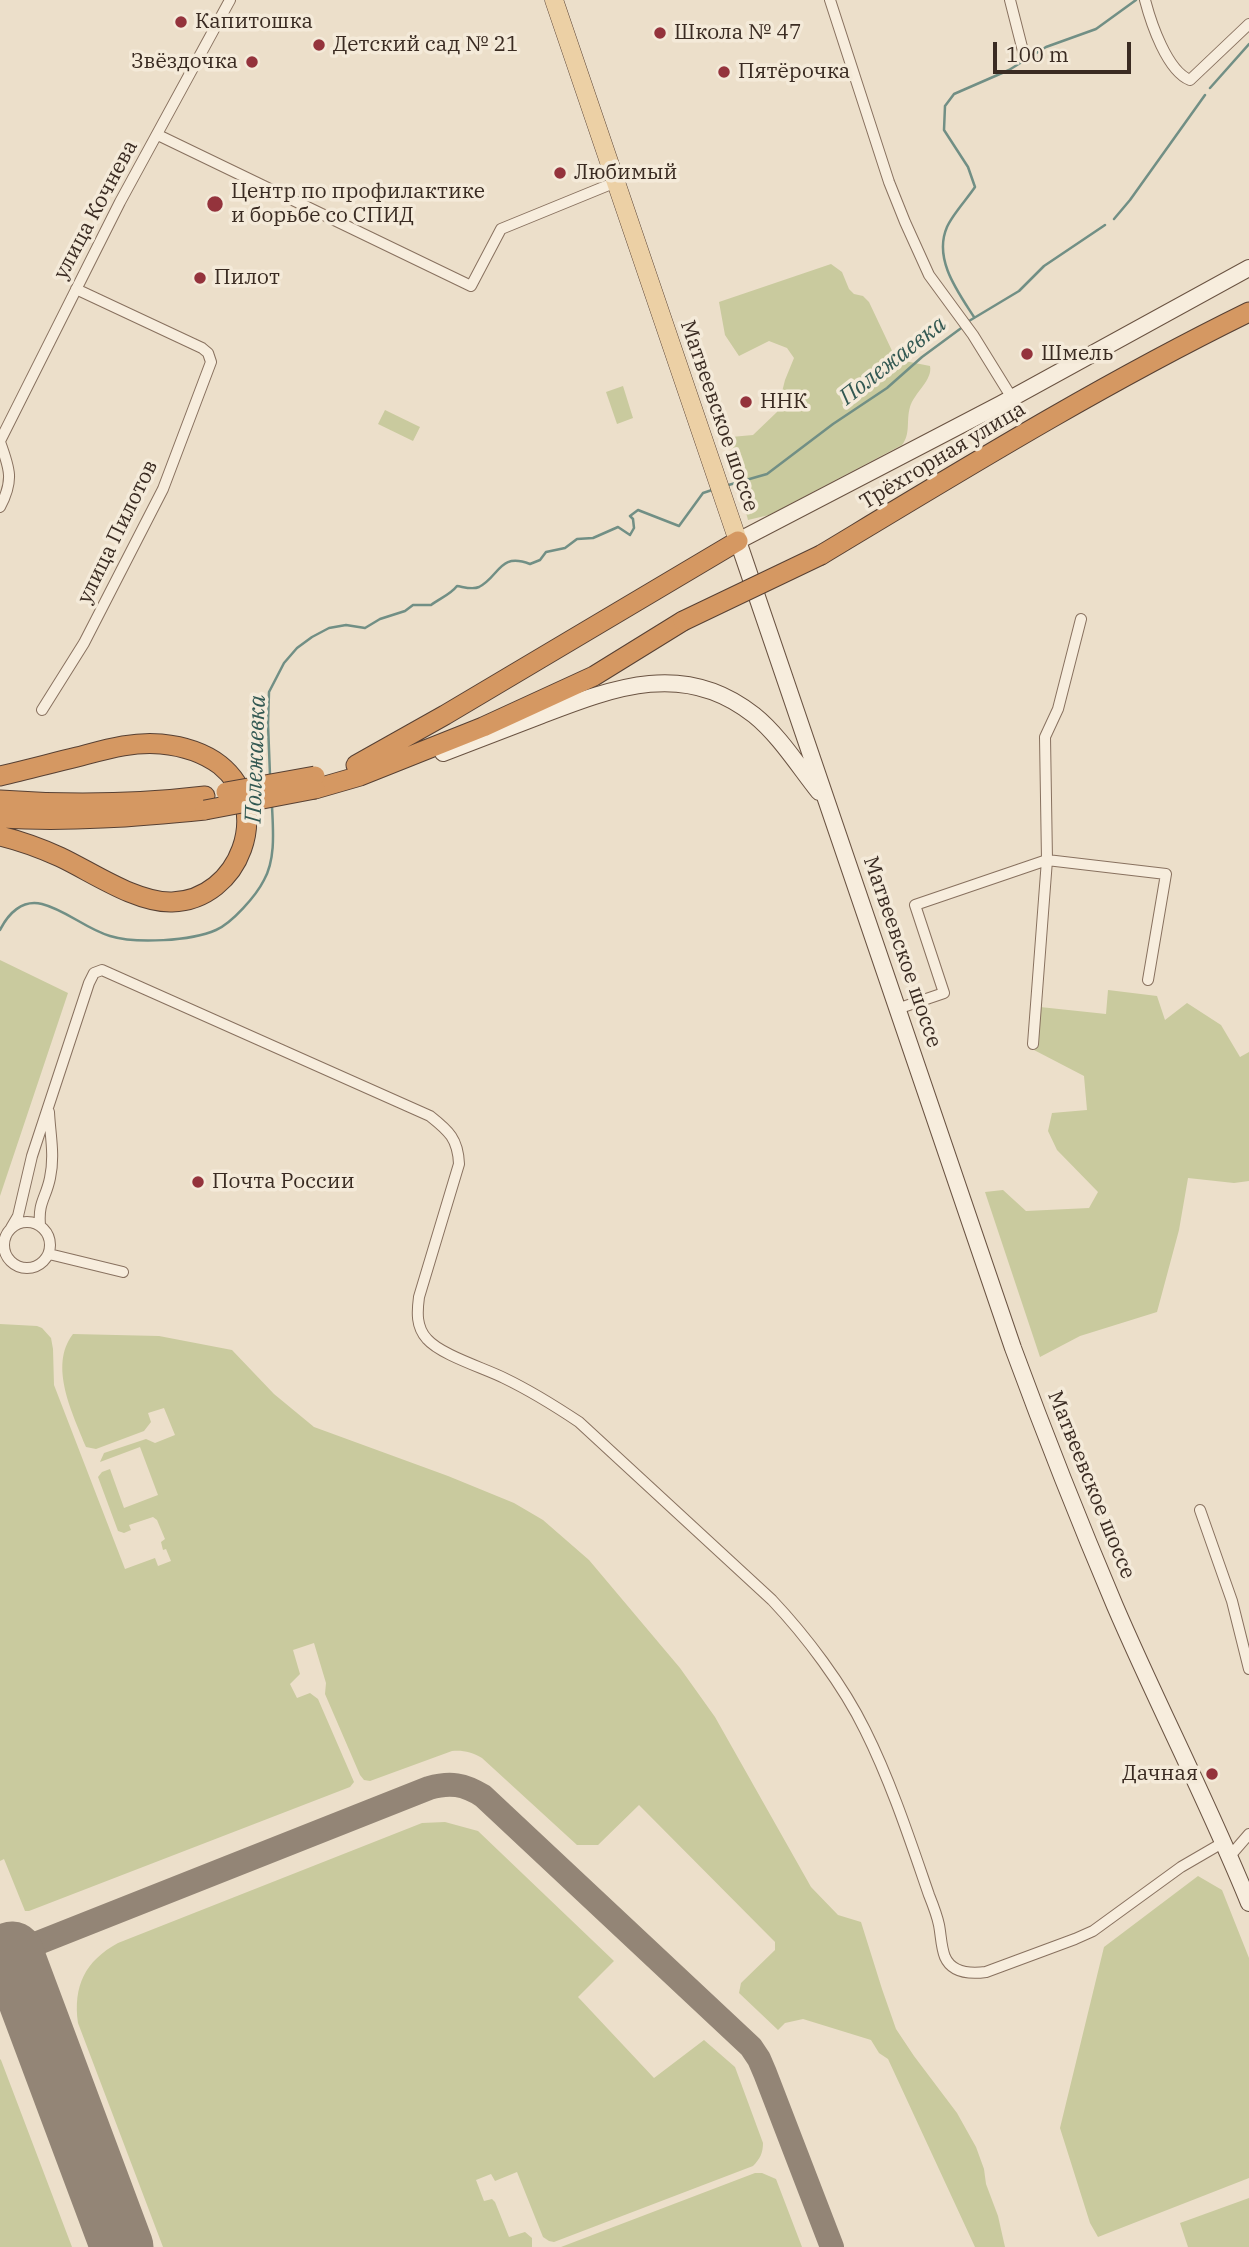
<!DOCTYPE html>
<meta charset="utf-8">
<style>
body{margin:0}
#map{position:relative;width:1249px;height:2247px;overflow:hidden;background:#ecdfca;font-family:"IBM Plex Serif",serif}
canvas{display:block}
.scale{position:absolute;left:993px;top:42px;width:138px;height:32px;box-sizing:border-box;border:4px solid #3a2b22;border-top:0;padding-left:9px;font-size:21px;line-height:24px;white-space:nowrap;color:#3a2b22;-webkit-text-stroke:5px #f4ead9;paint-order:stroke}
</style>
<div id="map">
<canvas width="1249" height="2247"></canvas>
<div class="scale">100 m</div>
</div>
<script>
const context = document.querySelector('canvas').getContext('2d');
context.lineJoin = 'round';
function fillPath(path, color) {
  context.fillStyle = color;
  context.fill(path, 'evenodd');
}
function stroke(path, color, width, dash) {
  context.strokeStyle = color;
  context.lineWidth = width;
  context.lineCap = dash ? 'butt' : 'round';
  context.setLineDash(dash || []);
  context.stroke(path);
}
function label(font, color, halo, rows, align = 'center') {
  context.font = font + ' "IBM Plex Serif",serif';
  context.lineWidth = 7;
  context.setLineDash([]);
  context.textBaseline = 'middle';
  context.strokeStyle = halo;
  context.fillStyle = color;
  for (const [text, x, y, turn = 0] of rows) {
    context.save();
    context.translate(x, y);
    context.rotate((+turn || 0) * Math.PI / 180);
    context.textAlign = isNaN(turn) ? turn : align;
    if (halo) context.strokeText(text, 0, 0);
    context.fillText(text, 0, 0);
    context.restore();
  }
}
fillPath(new Path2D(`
 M831,264L842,272L849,289L854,294L863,296L869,302L894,355L900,360L930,366C933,380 914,393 910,407C906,420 911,434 902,445L769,515L748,520L738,482L731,437L753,435L777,412L785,380L794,358L787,348L769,341L739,356L725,335L719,302Z
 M623,386L633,418L617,424L606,392Z
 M385,410L420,427L413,441L378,424Z
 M0,960L68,993L0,1196Z
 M1108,990L1157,996L1165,1020L1187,1003L1221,1025L1240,1057L1249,1052V1181L1234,1183L1188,1178L1179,1230L1157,1312L1080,1336L1040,1357L985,1192L1003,1190L1026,1211L1089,1208L1098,1192L1057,1150L1048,1131L1052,1113L1087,1110L1084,1076L1034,1050L1040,1007L1106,1014Z
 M0,1324L37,1326L42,1328L51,1338L53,1349L54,1385L125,1569L155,1558L158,1566L171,1561L166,1549L163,1550L161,1542L165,1539L157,1520L153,1517L129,1525L131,1530L124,1533L118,1531L98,1477L102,1472L110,1469L124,1508L158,1495L140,1447L100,1462L104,1453L146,1439L155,1443L175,1435L164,1408L148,1413L151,1422L144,1431L96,1449L86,1447C73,1414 48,1366 73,1334L159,1336L232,1350L274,1394L314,1427L448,1476L514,1503L543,1520L589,1560L680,1668L715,1717L811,1887L838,1915L861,1922L882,1989L896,2029L914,2056L957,2113L976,2147L984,2169L986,2184L998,2216L1005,2247H975L888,2059L879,2053L871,2040L803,2019L785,2023L778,2030L739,1993L741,1983L775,1950V1942L639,1805L598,1845H577L482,1758C472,1752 463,1750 452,1751L370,1781L364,1780L360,1775L325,1694L326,1683L314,1643L293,1650L300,1674L290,1684L297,1698L310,1693L318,1699L354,1782L350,1787L29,1911H25L4,1859L0,1861Z
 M445,1822L478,1831L614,1961L578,1997L654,2078L704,2040L735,2067L763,2143C763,2153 760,2159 753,2166L554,2242L549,2241L543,2237L517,2172L495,2181L491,2174L476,2180L484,2201L492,2199L495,2202L509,2237L525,2232L532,2238V2247H163L78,2023C73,1986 85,1961 118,1943L422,1823Z
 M1198,1876L1222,1890L1249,1958V2178L1098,2237L1090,2223L1060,2128L1104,1947Z
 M0,2059L1,2060L72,2247H0Z
 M755,2173H762L776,2179L802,2247H561Z
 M1249,2198V2247H1188L1180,2223Z`), '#c9ca9e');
stroke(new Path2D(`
 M1210,88L1249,44
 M1114,219L1130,200L1205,95
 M974,317C958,292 933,259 947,227C952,215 967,199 975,187L968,167L944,130L945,106L954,94L1009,70L1046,47L1096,29L1136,0
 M969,321L1019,291L1044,266L1105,225
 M725,486L767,474L833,424L887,388L922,357L964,326
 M270,775L268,724L269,692L284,663L297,648L312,637L329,628L346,625L365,628L380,619L405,611L413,605H431C440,598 450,595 457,586C464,587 472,590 479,587C500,576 499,552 530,564L540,560L546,552L565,548L577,539L593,538L618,527L630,535L634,528L633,519L630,516L638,510L679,526L703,493L712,490
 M0,930C8,914 22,899 42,904C66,910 86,929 110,936C136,944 191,941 216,930C232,923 256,896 264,880C276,859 273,829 272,806`), '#718f85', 2.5);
stroke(new Path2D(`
 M0,1958L429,1788C450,1782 464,1784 483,1796L751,2047L759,2059L765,2073L832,2247`), '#938576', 24);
stroke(new Path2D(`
 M12,1953L122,2247`), '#938576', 63);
const street = new Path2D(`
 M830,0L889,182L905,222L929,275L973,335L1012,398
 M1010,0L1024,55
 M1145,0C1151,23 1167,71 1190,80L1249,24
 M158,135L471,286L501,229L616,182
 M0,441L120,202L230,0
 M0,442C10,469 14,481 0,507
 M42,710L84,643L163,489L211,362L208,353L202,348L76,289
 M897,1009L944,993L915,905L1047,860L1045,737L1058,709L1081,619
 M1033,1044L1047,860L1166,874L1148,980
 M4 1245a23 23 0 1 1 46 0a23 23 0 1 1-46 0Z
 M40,1225C38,1202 46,1198 50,1178C55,1155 50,1134 49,1112
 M11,1228L18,1216L32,1156L89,983L94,973L102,970L430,1116C449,1131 458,1139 459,1164L419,1297C417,1312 416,1327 427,1339C441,1355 484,1368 504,1378C531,1391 555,1406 579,1422L772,1600C806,1636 843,1685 865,1730C891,1782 910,1840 929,1895C933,1905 937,1915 939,1925C941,1935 941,1947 945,1957C952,1973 971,1974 986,1972L1075,1939L1093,1931L1181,1867L1224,1842
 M49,1254L123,1272
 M1200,1510L1232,1601L1249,1669
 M1230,1856L1249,1834`);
const secondary = new Path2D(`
 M1249,268L1001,404L738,541L1013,1348C1045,1435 1079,1521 1115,1606C1158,1706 1208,1802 1249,1903
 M443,753C476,740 509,728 542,715C615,687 685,660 754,715C779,735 799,767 819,792`);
const primary = new Path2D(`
 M554,0L738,541`);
const highway = new Path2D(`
 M821,555C962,470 1102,384 1249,312
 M356,765L445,715L738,541
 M0,776C26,770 52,763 77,757C104,750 133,741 161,744C182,746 203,752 220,765C274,808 240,900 172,902C136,903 92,872 60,857C40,848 21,841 0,836
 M315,789L360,776L483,727L594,676L683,621
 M0,800C68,805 137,804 205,796
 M0,818C69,822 136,817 205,810`);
stroke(street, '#88715f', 12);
stroke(secondary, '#6a5342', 18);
stroke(primary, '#574033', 19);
stroke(highway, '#574033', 21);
stroke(street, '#f7eddd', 10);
stroke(secondary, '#f7eddd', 16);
stroke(primary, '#ecd0a5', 18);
stroke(highway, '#d59862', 19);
const highwayBridge = new Path2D(`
 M683,621L821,555
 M226,792L315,776
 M205,810L315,789`);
stroke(highwayBridge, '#574033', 21, []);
stroke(highwayBridge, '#d59862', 19);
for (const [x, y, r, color] of [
 [181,22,7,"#94333c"],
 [660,33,7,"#94333c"],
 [319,45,7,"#94333c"],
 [252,62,7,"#94333c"],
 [724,72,7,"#94333c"],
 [560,173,7,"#94333c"],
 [215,204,9,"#94333c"],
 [200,278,7,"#94333c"],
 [1027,354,7,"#94333c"],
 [746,402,7,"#94333c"],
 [198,1182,7,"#94333c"],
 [1212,1774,7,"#94333c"]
]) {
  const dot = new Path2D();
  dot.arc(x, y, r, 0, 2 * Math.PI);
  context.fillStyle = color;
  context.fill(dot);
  stroke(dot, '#f4ead9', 2.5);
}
label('21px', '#3a2b22', '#f4ead9', [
 ["Капитошка",195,22],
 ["Школа № 47",674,33],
 ["Детский сад № 21",333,45],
 ["Звёздочка",238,62,"right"],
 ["Пятёрочка",738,72],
 ["Любимый",574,173],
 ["Центр по профилактике",231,192],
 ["и борьбе со СПИД",231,216],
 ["Пилот",214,278],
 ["Шмель",1041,354],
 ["ННК",760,402],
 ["Почта России",212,1182],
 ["Дачная",1198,1774,"right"]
], 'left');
label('21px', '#3a2b22', '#f4ead9', [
 ["улица Кочнева",96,210,-62],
 ["Матвеевское шоссе",719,416,71],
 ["Трёхгорная улица",943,456,-31],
 ["улица Пилотов",118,532,-64],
 ["Матвеевское шоссе",902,952,71],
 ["Матвеевское шоссе",1091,1485,68]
]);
label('italic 23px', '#325852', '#f4ead9', [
 ["Полежаевка",893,361,-38],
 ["Полежаевка",256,759,-88]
]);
</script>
